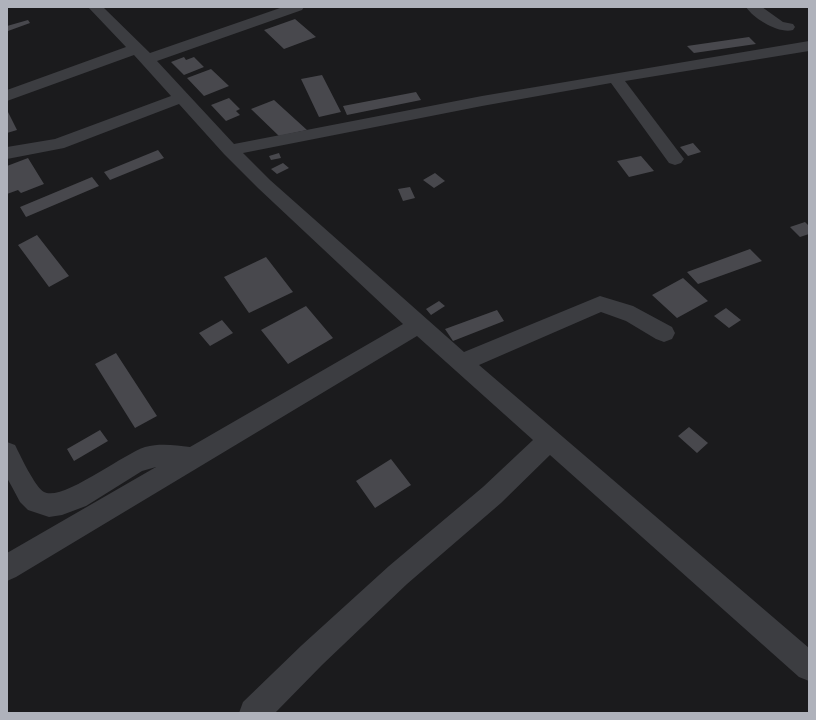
<!DOCTYPE html>
<style>
body{margin:0}
#map{position:relative;width:816px;height:720px;overflow:hidden;background:#1b1b1d;font-family:Mulish,sans-serif}
canvas{display:block}
.frame{position:absolute;inset:0;border:8px solid #afb2bb;pointer-events:none}
</style>
<div id="map">
<canvas width="816" height="720"></canvas>
<div class="frame"></div>
</div>
<script>
const context = document.querySelector('canvas').getContext('2d');
context.lineJoin = 'round';
function fillPath(path, color) {
  context.fillStyle = color;
  context.fill(path, 'evenodd');
}
fillPath(new Path2D(`
 M295,19L316,37L284,49L264,30Z
 M28,20L30,23L8,31L7,29V26Z
 M749,37L756,44L694,53L687,46Z
 M184,57L186,60L194,57L204,67L184,75L171,62Z
 M211,69L229,86L204,96L187,78Z
 M322,75L341,112L319,117L301,79Z
 M416,92L421,100L347,115L343,106Z
 M229,98L240,109L236,111L240,115L226,121L211,105Z
 M274,100L307,130L279,136L251,109Z
 M7,110L17,130L7,133Z
 M693,143L701,152L688,156L680,147Z
 M158,150L164,158L110,180L104,172Z
 M279,153L281,158L271,160L269,156Z
 M641,156L654,171L629,177L617,161Z
 M28,158L44,184L21,193L18,190L7,194V166Z
 M283,163L289,168L277,174L271,169Z
 M435,173L445,181L434,188L423,180Z
 M92,177L99,186L26,217L20,207Z
 M410,187L415,198L403,201L398,189Z
 M805,222L809,226V234L800,237L790,227Z
 M37,235L69,276L49,287L18,245Z
 M750,249L762,261L698,284L687,272Z
 M266,257L293,292L249,313L224,277Z
 M683,278L708,301L677,318L652,295Z
 M439,301L445,306L431,315L426,309Z
 M306,306L333,338L288,364L261,330Z
 M726,308L741,320L729,328L714,316Z
 M497,310L504,321L453,341L445,329Z
 M222,320L233,333L210,346L199,333Z
 M116,353L157,416L135,428L95,364Z
 M689,427L708,443L697,453L678,436Z
 M100,430L108,441L74,461L67,449Z
 M391,459L411,485L375,508L356,481Z`), '#48484d');
fillPath(new Path2D(`
 M88,7H103L150,53L283,7H304L302,10L157,61L234,144L482,96L809,41V51L625,81L684,159L681,163L675,165L669,163L611,83L482,106L243,153L270,180L464,352L600,296L633,306L672,327L675,333L672,339L664,342L656,339L626,321L601,312L479,365L809,648V681L799,677L550,455L501,503L407,584L322,665L275,713H239L243,702L302,645L389,566L483,487L533,440L417,336L16,577L7,581V553L156,467L142,471L86,506L62,515L49,517L28,510L20,502L12,487L7,478V442L15,445C20,455 35,487 44,492C62,502 123,454 145,447C160,443 175,445 190,447L403,324L258,188L224,154L179,104L64,148L7,159V147L55,139L171,96L134,55L7,101V90L126,47Z
 M746,7H762L783,22L793,24L795,27L793,30C779,34 754,19 746,7Z`), '#3c3d41');
</script>
